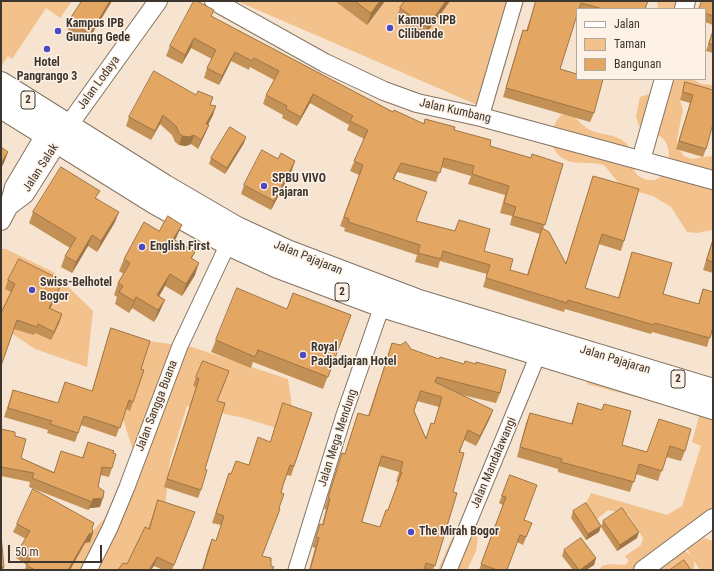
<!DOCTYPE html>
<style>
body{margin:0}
#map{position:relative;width:714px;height:571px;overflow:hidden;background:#f6e4d0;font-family:"Roboto Condensed",sans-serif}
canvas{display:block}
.frame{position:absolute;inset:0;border:2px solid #3d362e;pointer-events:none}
.legend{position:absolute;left:576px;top:8px;width:130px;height:72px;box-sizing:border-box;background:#fef2e7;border:1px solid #b1a79d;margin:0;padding:5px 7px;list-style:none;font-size:12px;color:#3d362e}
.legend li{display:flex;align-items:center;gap:8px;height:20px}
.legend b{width:20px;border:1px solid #b1a79d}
.scale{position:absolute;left:8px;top:545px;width:94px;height:18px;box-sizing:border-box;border:2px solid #3d362e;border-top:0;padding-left:5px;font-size:12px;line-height:14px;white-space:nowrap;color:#3d362e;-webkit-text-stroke:3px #fef2e7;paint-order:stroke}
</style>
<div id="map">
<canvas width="714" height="571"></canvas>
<div class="frame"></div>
<ul class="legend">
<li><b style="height:5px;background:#fff"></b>Jalan</li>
<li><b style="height:11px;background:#f3c18b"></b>Taman</li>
<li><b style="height:11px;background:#e3a763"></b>Bangunan</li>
</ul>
<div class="scale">50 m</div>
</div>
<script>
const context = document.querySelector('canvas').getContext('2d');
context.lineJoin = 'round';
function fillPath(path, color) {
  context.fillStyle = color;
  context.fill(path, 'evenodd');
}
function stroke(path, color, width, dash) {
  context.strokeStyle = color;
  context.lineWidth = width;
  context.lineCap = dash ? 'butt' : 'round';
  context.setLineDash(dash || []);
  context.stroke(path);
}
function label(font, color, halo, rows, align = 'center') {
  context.font = font + ' "Roboto Condensed",sans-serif';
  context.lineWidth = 3;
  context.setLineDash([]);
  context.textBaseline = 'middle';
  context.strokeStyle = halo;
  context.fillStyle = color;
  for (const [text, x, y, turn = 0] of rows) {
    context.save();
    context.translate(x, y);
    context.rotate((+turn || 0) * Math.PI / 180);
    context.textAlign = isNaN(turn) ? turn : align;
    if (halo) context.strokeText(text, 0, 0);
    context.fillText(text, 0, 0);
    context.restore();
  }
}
fillPath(new Path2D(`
 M1,1H72L60,18L46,8L12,59L8,56L1,66Z
 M237,1H510L482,107Z
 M657,1H682L680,9H658Z
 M665,79H693L701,84L713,85V89L693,86L680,100L683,110L677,139L678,148L684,156L692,159L711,156L713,157V230L697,233L687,232L671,207L653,196L623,188L604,165C593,162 582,164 572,162C548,156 546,132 561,115L570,114C578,119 583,127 592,131C602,135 617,134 626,143C635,153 628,171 642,178C665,189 675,157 665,141C659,133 648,131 639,126L636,116L640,97L658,91Z
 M1,249H6L53,272L93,311L87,367L35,349L1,326Z
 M142,340L192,347L288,379L296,434L244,418L187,406L170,461L164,517L121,570H40L87,537L123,499L133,450L109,376Z
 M589,377L656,395L655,402L587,384Z
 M674,396L713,413V507L702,518L680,546L691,556L687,549L704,538L713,541V570H700L694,561V570H599L602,566L609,564L625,565L629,561L625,556L641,545L643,538L628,514L608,510L596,520L585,505L591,493L667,515L682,506L701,446L692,442L699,416L671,407Z
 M471,534L478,537L476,551L467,570H438L452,538Z`), '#f3c18b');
const minor = new Path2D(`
 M481,117L515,1
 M89,570L110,528L127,487L180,346L228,244
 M296,570L344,415L382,306
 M449,570L538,355`);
const tertiary = new Path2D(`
 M214,1L325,63L384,91L417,103L481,117L713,180
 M684,9L686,1
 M641,160L664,79
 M9,206L25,194L68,126L158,1
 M1,221L9,206L14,187L52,123
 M643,570L713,518`);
const trunk = new Path2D(`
 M1,83L165,186L237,228L287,251L419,301L713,390
 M1,107L155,203L228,244L278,267L382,306L713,408`);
stroke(minor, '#837362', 17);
stroke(tertiary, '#837362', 20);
stroke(trunk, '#837362', 24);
stroke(minor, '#fff', 15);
stroke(tertiary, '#fff', 18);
stroke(trunk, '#fff', 22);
fillPath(new Path2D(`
 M82,1H112L87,42L66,28L69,21Z
 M335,1H385L367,25Z
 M405,1H450L422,39L396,19L400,8Z
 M536,1H648L645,9H577L560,69L594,113L590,122L503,97L520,39L523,30L526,31Z
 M713,1V25L705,22V9Z
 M211,16L393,112L423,124L425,119L454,130L490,146L531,158L563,164L543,229L566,263L593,176L624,241L621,251L599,244L585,288L618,298L632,252L663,294L698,304L703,289L713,292V334L711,333L707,347L652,332L651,334L565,309L564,312L483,287L487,274L440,261L438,268L415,262L417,255L344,231L345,228L340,226L359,175L350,171L364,139L347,130L349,125L310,103L297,126L282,118L283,115L263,104L266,95L274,80L250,67L249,70L231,61L219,85L204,78L207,68L212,59L191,48L182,64L166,56L170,46ZM441,167L471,176L468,184L505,195L500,213L512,216L510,225L540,234L527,275L510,270L484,251L459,220L455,231L416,221L394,179L397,172L436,182Z
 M713,30V53L706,51Z
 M685,82L713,90L706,149L703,157L676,149L690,103L680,100Z
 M210,105L213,115L208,125H209L205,134L198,149L191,144L186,146L179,145L175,142L172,135L160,124L151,140L126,126L129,117Z
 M244,143L225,174L209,164L211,158Z
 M292,170L271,210L241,194L244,185Z
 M97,198L115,222L97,252L88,246L72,273L61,267L65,256L70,248L29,223L33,212Z
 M159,231L177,236L175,240L195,252L192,258L195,275L182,296L165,286L159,296L160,311L154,322L132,308L129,313L115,304L117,297L114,295L118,283L124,274L119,271L124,259Z
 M713,238V273L703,270Z
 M8,280L63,281L59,290L50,309L62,314L59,323L51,340L35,333L34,335L14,329L1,313L11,292L5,289Z
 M287,309L351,315L323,389L253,362L251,368L211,352L216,340Z
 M111,328L141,369L133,402L130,411L126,409L116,437L81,425L75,442L47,433L48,430L4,417L13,390L58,403L92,391L108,337Z
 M392,343L411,349L500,393L496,403L458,394L493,410L489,420L476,446L464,440L460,452L444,535L433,570H309L315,548L312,547L320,524L322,525L326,509H324L342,453L345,454L358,413L368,416ZM417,401L439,407L434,424L431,423L426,438L414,411ZM379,466L399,472L396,482H398L388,510H386L380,527L362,522Z
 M196,377L226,380L217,401L201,490L198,498L164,487L196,387L193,386Z
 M578,403L602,410L604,404L622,445L647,452L659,419L685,451L681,461L666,457L658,481L636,474L630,492L558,472V469L517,457L526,423L530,413L571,424Z
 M312,413L291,476L287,475L283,486L262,556L271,566L273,570H202L208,549L212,539L216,541L221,525L212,523L229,473L231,474L236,461L248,465L270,442Z
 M1,425V429L15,436L21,458L54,472L82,458L88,442L113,453L112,468L109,477L100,475L98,487L100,507L90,508L88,510L29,487L30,482L1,476Z
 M510,475L524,520L532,523L523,545L517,542L507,570H479L503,505L499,503Z
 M158,500L192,521L172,570H163L154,566L127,564L148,529Z
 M573,511L599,532L586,540L571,518Z
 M603,521L637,538L617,551L601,527Z
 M17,524L92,529L90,542L85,543L70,570H24L27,565L16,558L19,549L26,539L13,532Z
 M564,550L596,558L594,565L586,570H573L562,556Z`), '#c39055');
fillPath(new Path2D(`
 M110,1H112L87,42L90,34Z
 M380,1H385L367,25L371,13Z
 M446,1H450L422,39L427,27Z
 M194,38L191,48L182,64L185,55Z
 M235,52L231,61L219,85L222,76Z
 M313,94L310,103L297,126L301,117Z
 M216,106L213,115L203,133L206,124Z
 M163,115L160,124L151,140L155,131Z
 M209,125L205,134L198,149L201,140Z
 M194,135L191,144L186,146L179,145L182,136Z
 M246,137L244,143L225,174L227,168Z
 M8,152L4,163L1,168V163Z
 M295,161L292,170L271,210L274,201Z
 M401,163L397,172L390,188L393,179Z
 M119,212L115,222L97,252L101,241Z
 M182,225L177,236L169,251L173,239Z
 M92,235L88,246L72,273L76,262Z
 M199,263L195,275L182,296L186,284Z
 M170,274L165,286L153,307L157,295Z
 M63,281L59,290L46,317L49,308Z
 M136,297L132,308L129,313L134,301Z
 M165,300L160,311L154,322L158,310Z
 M62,314L59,323L51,340L54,332Z
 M493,410L489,420L476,446L480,436Z
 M103,498L100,507L90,508L88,510L93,499Z
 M94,523L90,533H93L90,542L85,543L70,570H68Z
 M601,526L599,532L586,540L588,534Z
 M639,532L637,538L617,551L620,545Z
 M157,557L154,566L151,570H149Z
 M596,558L594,565L586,570H580Z
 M1,567H4L3,570H1Z`), '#9f7545');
const building = new Path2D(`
 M82,1H110L90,34L69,21Z
 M194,1H197L214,10L211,16L393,112L394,110L424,124L425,119L455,127L454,130L491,140L490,146L531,158L532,154L563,164L545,225L513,216L516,207L504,203L509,186L472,174L474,166L444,158L440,173L401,163L393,179L427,192L416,221L455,231L459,220L490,229L484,251L513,259L510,270L528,275L542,228L549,232L566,264L593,176L639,189L624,241L602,234L585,288L619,298L632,252L672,263L663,294L699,304L703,289L713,292V327L710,338L655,323L654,325L568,300L567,303L486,278L490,265L443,251L441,259L418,253L420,245L348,222L349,219L344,217L363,165L354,161L368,130L350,121L353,116L313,94L301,117L286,109L287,106L266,95L279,71L254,58L252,61L235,52L222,76L207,68L216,50L194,38L185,55L170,46Z
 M355,1H380L371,13Z
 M405,1H446L427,27L400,8Z
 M536,1H648L645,9H603L581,3L579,9H577V15L560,69L577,74V79H603L594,113L506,88L523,30L527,31Z
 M702,1H713V16L705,13V9H699Z
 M713,31V45L709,44Z
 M154,71L196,95L198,91L213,97L210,105L216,106L206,124L209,125L201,140L194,135L189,137L182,136L179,133L176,126L163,115L155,131L129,117Z
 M685,82L713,90V124L706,149L679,141L693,95L683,92Z
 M230,127L246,137L227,168L211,158Z
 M1,147L8,152L1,163Z
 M262,150L278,159L281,153L295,161L274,201L244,185Z
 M61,167L100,191L95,198L119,212L101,241L92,235L76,262L65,256L76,238L33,212Z
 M168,216L182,225L173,239L195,252L191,258L199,263L186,284L170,274L157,295L165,300L158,310L136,297L134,301L119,292L123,286L118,283L130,263L124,259L144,222L159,231Z
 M713,240V262L707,260Z
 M19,259L63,281L49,308L62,314L54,332L38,324L37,327L17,320L1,366V313L15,284L8,280Z
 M237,288L287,309L293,293L351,315L328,377L258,350L255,357L216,340Z
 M111,328L150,341L141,369L144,370L133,402L129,400L120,428L84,416L78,433L50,424L52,421L8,408L13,390L58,403L65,382L92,391Z
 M406,342L411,349L439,359L440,357L464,364L465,361L476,364V362L506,370L500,393L437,377L435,382L493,410L480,436L468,430L459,452L464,453L453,492L457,493L435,566L426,563L424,570H310L319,538L316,537L320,524L323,525L330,499L328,498L342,453L345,454L358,413L369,416L392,343L400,345ZM421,391L442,397L434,424L431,423L426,439L414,411ZM382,456L403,462L400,472H402L388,510H386L380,527L362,522Z
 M203,361L229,371L217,401L225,403L205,469L207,470L201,490L167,479L199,379L196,377Z
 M283,403L312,413L294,466L290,465L283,485L281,493L284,494L279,508L280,509L262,556L271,558V566L274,567L272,570H203L212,539L216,541L224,516L216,513L229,473L231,474L236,461L249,465L258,437L270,442Z
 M578,403L602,410L604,404L631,411L622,445L647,452L659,419L691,429L685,451L670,446L662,471L639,464L634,482L561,462L562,459L520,447L530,413L572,424Z
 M1,425L2,426L1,429L15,432V436L26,439L21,458L54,473L61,451L83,458L88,442L114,451L113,453L116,454L112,468L102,467L98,487L104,491L103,498L93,499L92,502L32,478L34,473L1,467Z
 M510,475L537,485L524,520L532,523L526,537L520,535L507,570H497L481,564L506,497L502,496Z
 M33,489L94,523L92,528L93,533L89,534L68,570H35L26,565L31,557L19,549L30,531L17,524Z
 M158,500L195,512L174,565L157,557L149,570H118L123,563L127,564L145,527L149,529Z
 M586,503L601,526L588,534L573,511Z
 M622,508L639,532L620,545L603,521Z
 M1,535L4,567H1Z
 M581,538L596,558L580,570H579L564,550Z
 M684,560L691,570H670Z`);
fillPath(building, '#e3a763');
stroke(building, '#9f7545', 1);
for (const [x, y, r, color] of [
 [390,28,4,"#4c4ac0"],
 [58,31,4,"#4c4ac0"],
 [47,49,4,"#4c4ac0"],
 [264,186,4,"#4c4ac0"],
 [142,247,4,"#4c4ac0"],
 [32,290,4,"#4c4ac0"],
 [303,355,4,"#4c4ac0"],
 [411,532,4,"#4c4ac0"]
]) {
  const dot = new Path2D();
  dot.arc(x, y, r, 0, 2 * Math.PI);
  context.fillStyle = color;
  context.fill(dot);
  stroke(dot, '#fef2e7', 1.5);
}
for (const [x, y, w] of [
 [28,100,14],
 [342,292,14],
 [678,379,14]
]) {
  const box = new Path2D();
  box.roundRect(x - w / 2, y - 9, w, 18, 3);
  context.fillStyle = '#fef2e7';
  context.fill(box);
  stroke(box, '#3d362e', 1);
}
label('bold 11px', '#3d362e', null, [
 ["2",28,100],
 ["2",342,292],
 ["2",678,379]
]);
label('bold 12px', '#3d362e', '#fef2e7', [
 ["Kampus IPB",398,21],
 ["Cilibende",398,35],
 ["Kampus IPB",66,24],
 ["Gunung Gede",66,38],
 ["Hotel",47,63,"center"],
 ["Pangrango 3",47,77,"center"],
 ["SPBU VIVO",272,179],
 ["Pajaran",272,193],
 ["English First",150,247],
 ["Swiss-Belhotel",40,283],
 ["Bogor",40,297],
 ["Royal",311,348],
 ["Padjadjaran Hotel",311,362],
 ["The Mirah Bogor",419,532]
], 'left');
label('12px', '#3d362e', '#fef2e7', [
 ["Jalan Lodaya",99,83,-54],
 ["Jalan Kumbang",455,111,13],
 ["Jalan Salak",41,168,-57],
 ["Jalan Pajajaran",308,258,22],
 ["Jalan Pajajaran",615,360,17],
 ["Jalan Sangga Buana",157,406,-69],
 ["Jalan Mega Mendung",338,438,-72],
 ["Jalan Mandalawangi",494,463,-67]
]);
</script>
